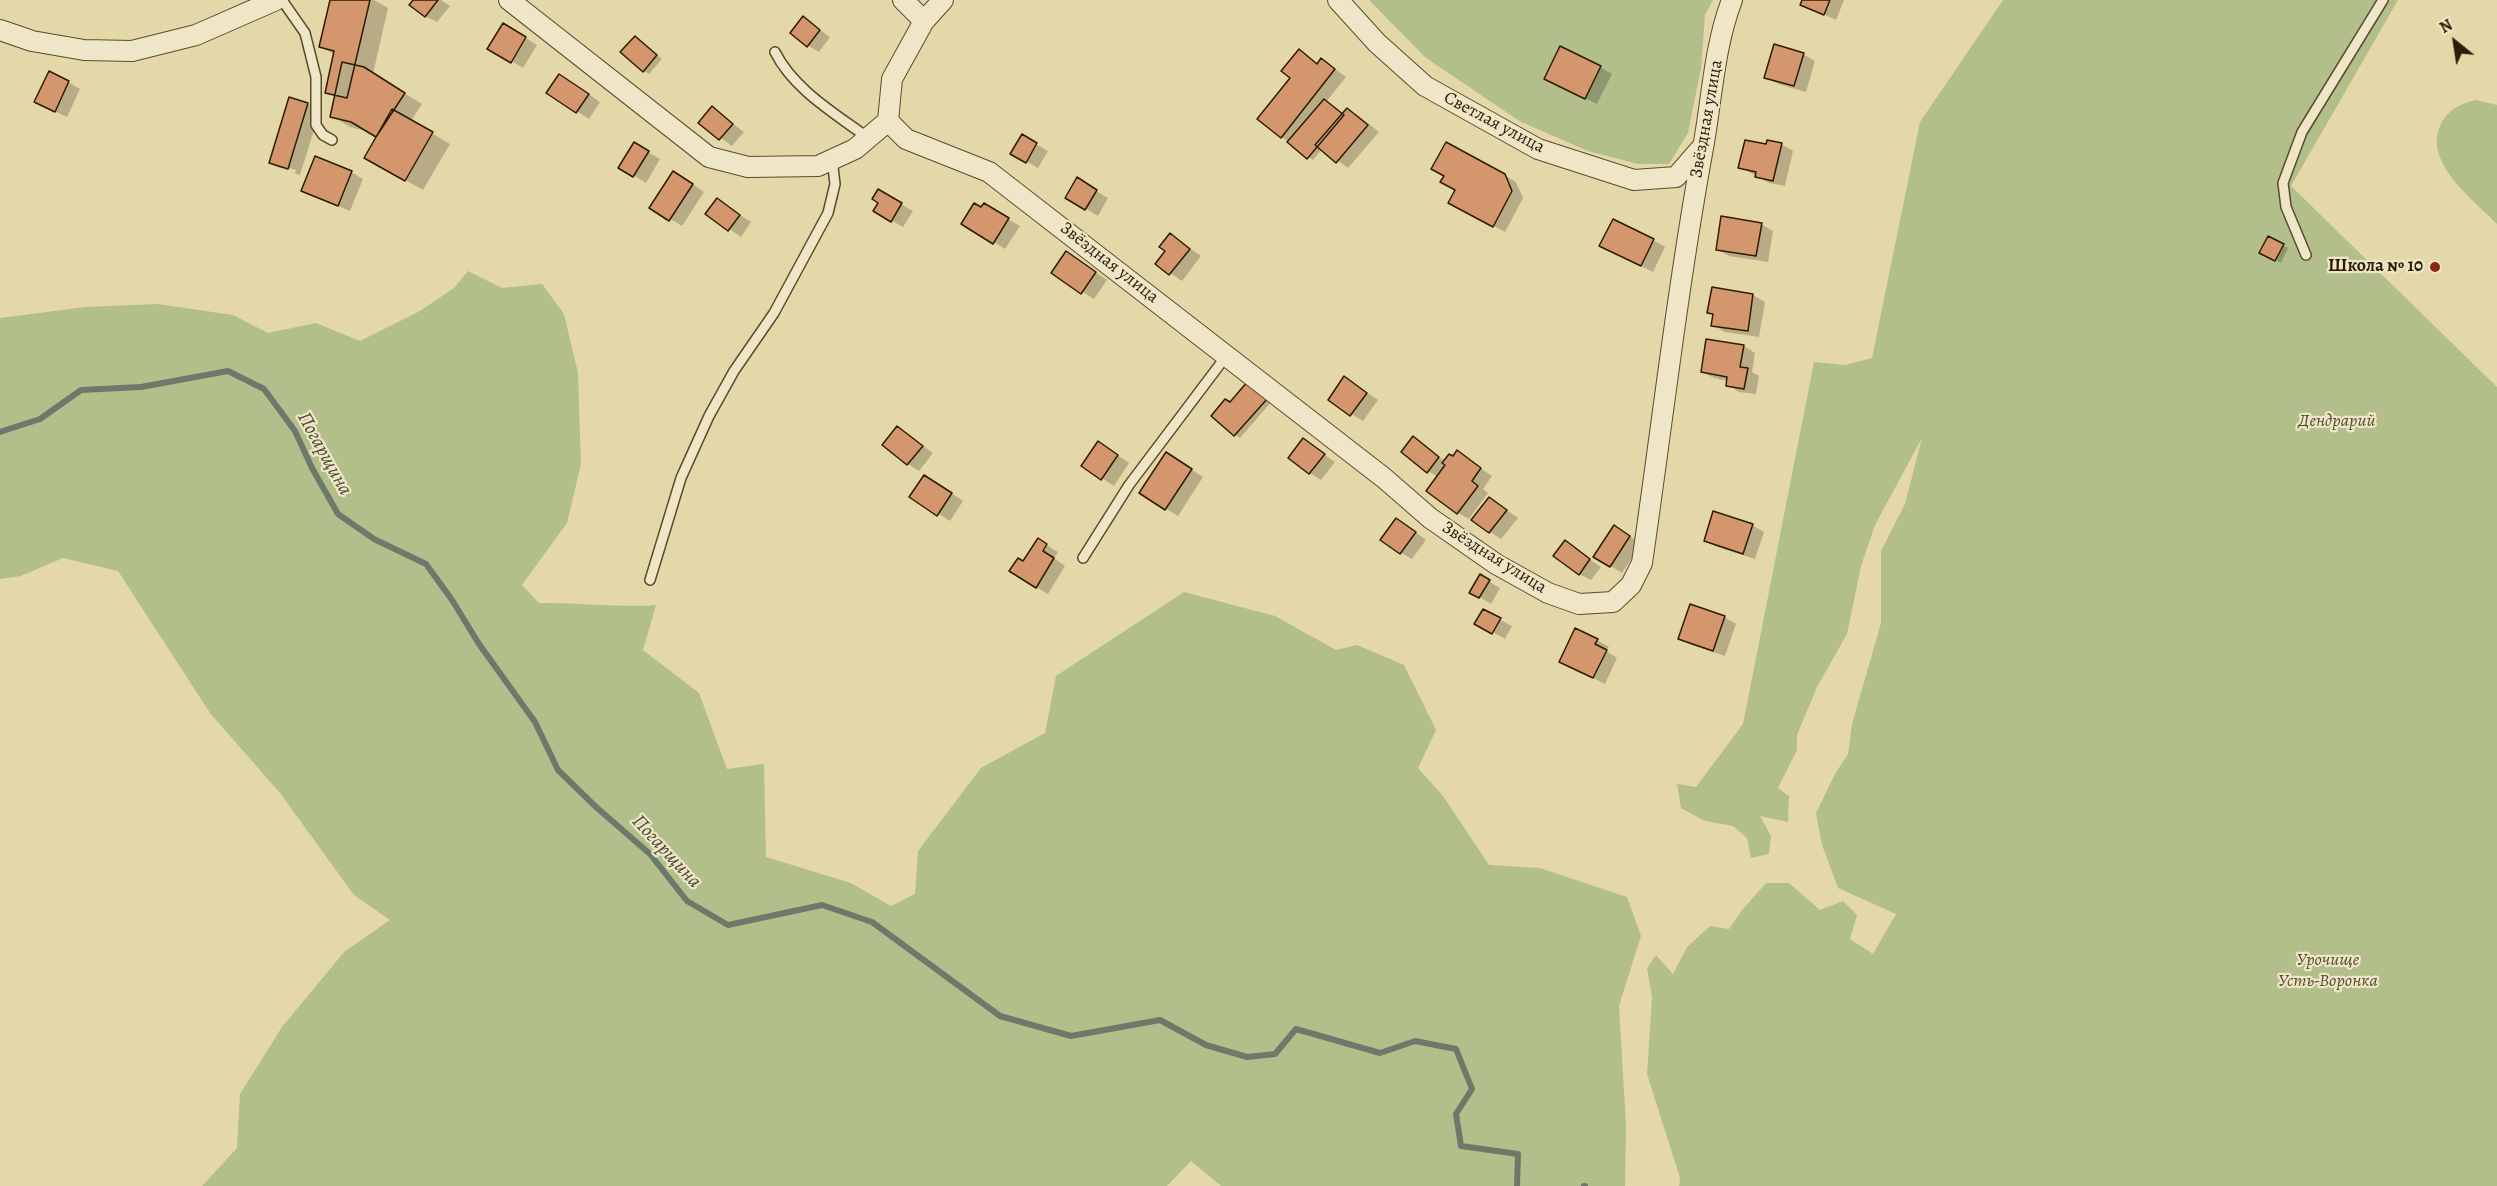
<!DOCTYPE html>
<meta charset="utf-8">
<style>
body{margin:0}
#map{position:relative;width:2497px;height:1186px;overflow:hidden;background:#e5d8a8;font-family:Alegreya,serif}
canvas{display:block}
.north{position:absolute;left:2425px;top:12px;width:60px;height:60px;-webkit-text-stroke:4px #eee6c6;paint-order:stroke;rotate:330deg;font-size:16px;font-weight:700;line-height:24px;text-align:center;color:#2d1c06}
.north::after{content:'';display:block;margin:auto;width:21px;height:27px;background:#2d1c06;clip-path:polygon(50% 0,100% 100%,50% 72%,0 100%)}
</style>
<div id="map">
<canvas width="2497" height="1186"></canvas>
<div class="north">N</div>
</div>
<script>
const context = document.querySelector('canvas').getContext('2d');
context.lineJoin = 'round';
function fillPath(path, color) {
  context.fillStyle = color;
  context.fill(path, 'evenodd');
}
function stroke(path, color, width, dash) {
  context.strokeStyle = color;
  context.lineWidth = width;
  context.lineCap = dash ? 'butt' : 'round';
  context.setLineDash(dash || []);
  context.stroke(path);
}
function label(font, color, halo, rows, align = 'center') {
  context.font = font + ' Alegreya,serif';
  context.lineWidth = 4.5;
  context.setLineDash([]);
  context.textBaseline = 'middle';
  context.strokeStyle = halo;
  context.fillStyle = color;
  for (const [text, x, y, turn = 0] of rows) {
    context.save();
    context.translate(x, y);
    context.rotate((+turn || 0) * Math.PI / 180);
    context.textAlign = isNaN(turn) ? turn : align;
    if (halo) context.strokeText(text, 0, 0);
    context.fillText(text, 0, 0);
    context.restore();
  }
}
fillPath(new Path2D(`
 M1369,0H1713L1705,15L1701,68L1688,133L1669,164H1638L1588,151L1521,122L1426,58Z
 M2003,0H2398L2291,186L2497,387V1186H1679L1680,1178L1647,1074L1652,997L1647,968L1656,955L1673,974L1687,947L1710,926L1729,929L1742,910L1766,883H1789L1820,910L1843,901L1857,915L1850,939L1873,954L1896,914L1838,888L1822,845L1816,813L1835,774L1848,754L1852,724L1881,623V551L1905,504L1922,438L1875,525L1861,566L1847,634L1817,687L1797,735V750L1778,788L1789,796L1788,822L1760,816L1771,836L1769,854L1751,858L1747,838L1733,826L1705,821L1681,808L1677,784L1696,787L1743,724L1814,362L1845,365L1872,358L1920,122Z
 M2476,100L2497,105V224C2473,199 2424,164 2440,126C2447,110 2460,104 2476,100Z
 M468,271L502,288L542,284L564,314L578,373L581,464L567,523L522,585L539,603C578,602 617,608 656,605L643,650L699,693L727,769L764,764L766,857L851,883L891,906L915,894L918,851L981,768L1045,733L1056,676L1184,592L1275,616L1336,650L1357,645L1404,665L1436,730L1418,768L1443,796L1489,865L1540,868L1627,897L1641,936L1619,1006L1626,1125L1625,1186H1221L1191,1161L1167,1186H202L237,1148L240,1094L282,1027L344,952L390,920L354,895L280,793L210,713L118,571L63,558L21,576L0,579V318L85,307L157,304L233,315L268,333L316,323L360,341L420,311L454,288Z`), '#b2bf8a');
fillPath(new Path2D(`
 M332,0H374L388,8L373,74L422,104L411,121L450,144L423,190L366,158L378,136L370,132L350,127L332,116L336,97L326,92L335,55L321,47Z
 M415,0H441L450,6L437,22L425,16Z
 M1804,0H1844L1836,20L1802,4Z
 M803,18L830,37L819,52L807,45Z
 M504,25L537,45L523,68L489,48Z
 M635,37L662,59L649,74L644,71Z
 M1299,51L1319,64L1322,60L1346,77L1326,102L1343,115L1348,109L1359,116L1379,132L1348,168L1322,149L1313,160L1282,137Z
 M1803,54L1815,61L1806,92L1778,84L1766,77Z
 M1600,67L1612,74L1597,104L1558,85Z
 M68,82L80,89L67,117L48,108Z
 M571,82L600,102L589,119L548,92Z
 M290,99L308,104L320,111L300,175L282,169L270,163ZM281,166L296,170L295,173L281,169Z
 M712,108L744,132L732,146L700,123Z
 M1022,136L1048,151L1038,168L1012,153Z
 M634,144L660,159L646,183L620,167Z
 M1781,144L1793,151L1785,186L1769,183L1740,167L1767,146Z
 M351,172L363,179L350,211L303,191Z
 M1504,175L1516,182L1523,198L1505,232L1462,209Z
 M685,179L704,192L682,226L651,207Z
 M1078,180L1108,198L1098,216L1067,197Z
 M878,191L913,211L903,227L875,211L880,202Z
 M717,200L751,222L741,237L707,213Z
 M984,205L1020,226L1005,249L994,242L982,209Z
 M1761,224L1773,231L1768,262L1729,256L1717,249Z
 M1171,235L1201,256L1182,281L1157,264L1167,251Z
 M2269,238L2288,248L2281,263L2261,252Z
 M1653,240L1665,247L1653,272L1613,252Z
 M1078,260L1107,280L1094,299L1053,273Z
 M1713,289L1753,295L1765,302L1759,337L1725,332L1713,325L1714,315L1709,312Z
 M1744,346L1755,353L1752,372L1759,376L1756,394L1739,392L1728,385V381L1714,378L1702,372Z
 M1249,383L1272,401L1240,438L1235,435L1231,403Z
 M1356,385L1378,400L1363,421L1351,414Z
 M898,428L933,453L919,471L908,464Z
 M1413,438L1445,461L1453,458L1457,452L1492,476L1483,489L1488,493L1469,519L1458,513L1438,477L1428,471Z
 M1304,440L1335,462L1321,480L1310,473Z
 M1110,450L1129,463L1114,486L1083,466Z
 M1178,461L1203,477L1178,516L1141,493Z
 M936,483L963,501L950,521L911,497Z
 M1490,498L1518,518L1501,539L1490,532Z
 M1752,525L1764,532L1755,559L1717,547L1705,540Z
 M1408,526L1426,540L1412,559L1401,553Z
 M1626,533L1641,544L1622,573L1595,556Z
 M1038,540L1058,552L1054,558L1065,566L1048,594L1036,587L1023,563Z
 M1565,542L1601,567L1591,580L1579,574Z
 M1480,576L1500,588L1491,604L1471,592Z
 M1483,611L1512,626L1505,639L1476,623Z
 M1724,617L1736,624L1725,656L1691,645L1680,638Z
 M1597,640L1609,647L1606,651L1617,658L1605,684L1573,668Z`), '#0003');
stroke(new Path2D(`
 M0,432L40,419L81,390L141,387L228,371L264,389L295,431L312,468L338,514L374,539L426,564L452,600L479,644L535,722L558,770L596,807L650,854L687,901L728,925L822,905L872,922L1000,1016L1071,1036L1160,1020L1206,1045L1247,1057L1275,1054L1296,1029L1380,1053L1415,1041L1456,1049L1472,1089L1456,1114L1461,1146L1518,1154L1517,1186
 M1584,1186H1585`), '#6d7a6b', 6);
const building = new Path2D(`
 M330,0H370L347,98L325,93L334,51L319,47Z
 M413,0H438L425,17L409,5Z
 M1802,0H1830L1824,15L1800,5Z
 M803,16L820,30L807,47L790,33Z
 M503,23L526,37L511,63L487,49Z
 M635,36L657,55L643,72L620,52Z
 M1774,44L1804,53L1794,86L1764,78Z
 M1560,46L1601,66L1585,99L1544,79Z
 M1299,49L1317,64L1321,58L1335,69L1281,138L1257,119L1290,78L1281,71Z
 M342,62L364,67L405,93L376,137L351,122L330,117Z
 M49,71L69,81L55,112L34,102Z
 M559,74L589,94L576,113L546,93Z
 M289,97L308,103L288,169L269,163Z
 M1324,99L1344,115L1307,159L1287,142Z
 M712,106L733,124L719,140L698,123Z
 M1347,108L1368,125L1336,163L1315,145Z
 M392,109L433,132L405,181L364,158Z
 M1022,134L1037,143L1026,163L1010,154Z
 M1745,140L1766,144L1767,140L1782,143L1773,181L1755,177L1756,172L1738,168Z
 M634,142L649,151L633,177L618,168Z
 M1446,142L1505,174L1512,191L1493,227L1448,203L1455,190L1440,182L1444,176L1431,169Z
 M315,156L352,171L338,206L301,191Z
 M673,171L693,184L669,221L649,208Z
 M1077,177L1097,190L1085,210L1065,198Z
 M878,189L902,203L891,222L873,211L878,203L872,199Z
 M717,198L740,215L728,231L705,214Z
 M974,203L981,207L984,203L1009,218L993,244L961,224Z
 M1721,216L1762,223L1756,256L1716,250Z
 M1613,219L1654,239L1641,266L1599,246Z
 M1170,233L1190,249L1169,275L1155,264L1165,251L1159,247Z
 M2268,236L2284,244L2275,261L2259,253Z
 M1066,251L1096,272L1081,294L1051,273Z
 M1712,287L1753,294L1748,331L1711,326L1713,314L1707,313Z
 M1706,339L1744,345L1740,367L1748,368L1744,389L1726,386L1727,377L1701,372Z
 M1344,376L1367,393L1350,416L1328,400Z
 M1248,381L1268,398L1234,436L1211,416L1225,399L1230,402Z
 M897,426L923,446L907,465L882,445Z
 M1413,436L1439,457L1427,473L1401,452Z
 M1303,438L1325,454L1309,474L1288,458Z
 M1098,441L1118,455L1101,480L1081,466Z
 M1457,450L1481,468L1472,481L1478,486L1457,514L1426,491L1445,465L1442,463L1449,454L1453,456Z
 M1166,452L1192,469L1165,510L1139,493Z
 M924,475L952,493L937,516L909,497Z
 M1489,497L1507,510L1489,533L1471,520Z
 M1713,511L1753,524L1743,554L1704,541Z
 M1396,518L1416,532L1400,554L1380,540Z
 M1614,525L1630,536L1610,567L1593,557Z
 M1038,538L1047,544L1043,551L1054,558L1036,588L1009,571L1018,558L1023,561Z
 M1565,540L1590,559L1579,575L1553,556Z
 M1480,574L1490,580L1479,598L1469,593Z
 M1690,604L1725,616L1713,651L1678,639Z
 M1483,609L1501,618L1492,634L1474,624Z
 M1575,628L1598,639L1595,644L1607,650L1593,678L1559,662Z`);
fillPath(building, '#d3966d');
stroke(building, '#2d1c06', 1.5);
const lane = new Path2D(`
 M282,0L305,33L316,77V125L323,135L332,140
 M775,52C794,90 836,114 868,138
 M2306,255L2286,207L2283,183L2302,132L2383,0
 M1083,558L1129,485L1227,355
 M650,580L681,478L709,416L734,371L774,313L828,213L835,184L832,159`);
const street = new Path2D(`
 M509,0L709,157L748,167L818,166L855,149L888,121L892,79L924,21L943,0
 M903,0L924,21
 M1338,0L1377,43L1425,86L1538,149L1634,180L1676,177L1703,146
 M0,30L32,41L84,50L132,51L196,35L276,0
 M888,121L906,139L989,172L1384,478L1430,518L1496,564L1548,593L1579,604L1613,602L1631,585L1642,563C1662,425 1678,285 1703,148C1712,99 1714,47 1732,0`);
stroke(lane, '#5b4b2e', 12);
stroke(street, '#5b4b2e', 22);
stroke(lane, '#eee6c6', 9);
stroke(street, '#eee6c6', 20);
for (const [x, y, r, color] of [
 [2435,267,6,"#8f2418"]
]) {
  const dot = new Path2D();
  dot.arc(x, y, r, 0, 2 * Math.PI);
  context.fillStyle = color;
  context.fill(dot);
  stroke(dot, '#eee6c6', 2);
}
label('18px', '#2d1c06', '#eee6c6', [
 ["Звёздная улица",1707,119,-80],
 ["Светлая улица",1494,123,28],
 ["Звёздная улица",1109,263,38],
 ["Звёздная улица",1494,558,32]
]);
label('bold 18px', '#2d1c06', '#eee6c6', [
 ["Школа № 10",2423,267]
], 'right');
label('italic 18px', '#554d2e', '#eee6c6', [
 ["Дендрарий",2337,422],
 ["Урочище",2328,961],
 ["Усть-Воронка",2328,982]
]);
label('italic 20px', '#4d4b39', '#eee6c6', [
 ["Погарщина",324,454,61],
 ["Погарщина",666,852,47]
]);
</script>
